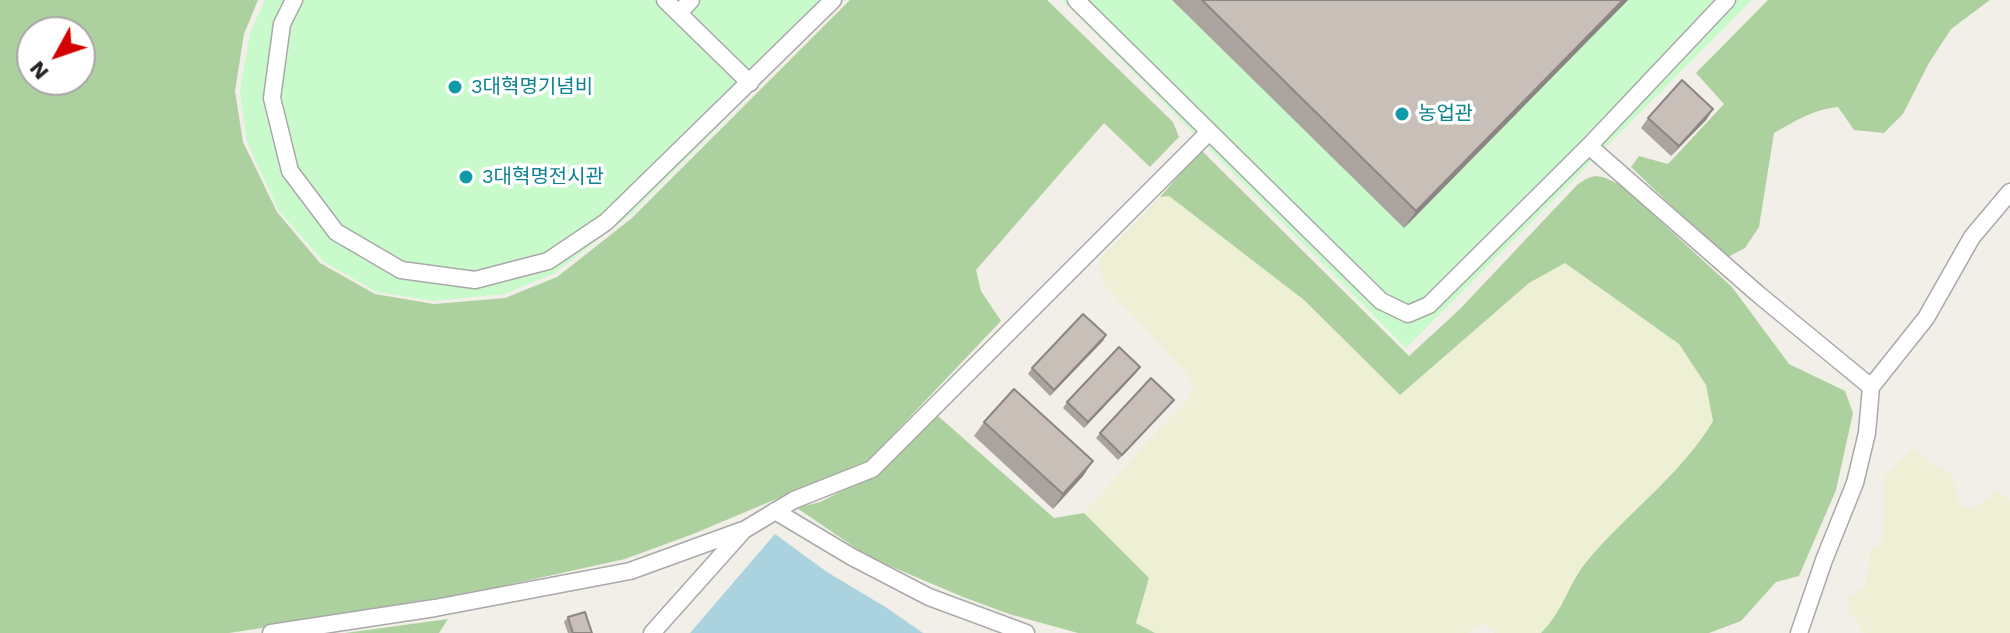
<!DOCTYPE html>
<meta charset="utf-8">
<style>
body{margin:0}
#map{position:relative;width:2010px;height:633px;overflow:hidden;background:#f2efe9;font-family:"Work Sans",sans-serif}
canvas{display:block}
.north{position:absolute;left:16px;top:16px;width:80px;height:80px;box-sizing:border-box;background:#fff;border:2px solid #a7a7a7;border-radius:50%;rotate:230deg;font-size:22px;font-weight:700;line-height:32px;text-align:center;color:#222}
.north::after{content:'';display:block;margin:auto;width:28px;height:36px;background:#d40000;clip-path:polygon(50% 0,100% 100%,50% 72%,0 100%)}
</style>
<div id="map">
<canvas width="2010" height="633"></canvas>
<div class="north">N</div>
</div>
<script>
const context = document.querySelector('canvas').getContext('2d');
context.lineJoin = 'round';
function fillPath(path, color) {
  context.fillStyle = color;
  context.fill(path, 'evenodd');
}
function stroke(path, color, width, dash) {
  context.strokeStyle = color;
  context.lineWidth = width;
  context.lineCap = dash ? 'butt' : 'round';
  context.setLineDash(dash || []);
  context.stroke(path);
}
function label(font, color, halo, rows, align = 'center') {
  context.font = font + ' "Work Sans","Noto Sans KR",sans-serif';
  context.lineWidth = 7;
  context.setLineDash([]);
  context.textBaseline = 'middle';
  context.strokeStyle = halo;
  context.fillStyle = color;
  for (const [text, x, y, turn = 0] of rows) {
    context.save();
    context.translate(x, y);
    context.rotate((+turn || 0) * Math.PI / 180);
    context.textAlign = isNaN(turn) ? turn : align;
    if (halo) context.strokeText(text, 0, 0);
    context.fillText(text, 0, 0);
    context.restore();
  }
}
fillPath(new Path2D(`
 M1169,196L1304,300L1400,395L1529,283L1565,263L1679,344L1706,385L1713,421L1699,446L1569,592L1557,617L1541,633H1495L1485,624L1474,627L1468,633H1155L1136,623L1149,578L1084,513L1190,396L1192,386L1188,374L1106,287L1099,266L1101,258L1160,197Z
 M1914,448L1933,465L1951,473L1960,506L1974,509L1998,490L2010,501V633H1863L1856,618L1848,613V599L1865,586L1871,550L1883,541L1884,478Z`), '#eef0d5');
fillPath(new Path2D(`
 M0,0H258L244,34L235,91L243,142L277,212L320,263L375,294L434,304L505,298L557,277L632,218L850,0H1047L1173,122L1179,137L1150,167L1104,123L976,270L981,291L1001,321L869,460L693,534L625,559L430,602L229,633H0ZM32,32H80V80H32Z
 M1768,0H1990L1951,29L1929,63L1903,114L1884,133L1854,130L1838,107C1814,109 1795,121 1774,133L1759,227L1745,248L1726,258L1631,167L1639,156L1668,164L1724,104L1696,73Z
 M1201,150L1409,356L1460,309L1577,185C1596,171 1602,176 1622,186L1732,287L1789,364L1845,391L1853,413L1836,490L1799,576L1776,582L1741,621L1709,633H1541C1565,609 1568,583 1588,560C1628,512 1681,475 1713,421L1706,385L1679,344L1565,263L1529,283L1400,395L1304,300L1169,196L1160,197Z
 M938,416L1054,518L1084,513L1149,578L1136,623L1155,633H1078L1009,614L963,597L869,557L797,508L820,502L876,474Z
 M448,619L439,633H345Z`), '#add19e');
fillPath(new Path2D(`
 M265,0H845L630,215L555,273L505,294L434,301L377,292L324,262L279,211L247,142L240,91L250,33Z
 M1062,0H1752L1406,348Z`), '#c8facc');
fillPath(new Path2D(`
 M775,534L827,572L887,608L923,633H690Z`), '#aad3df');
const lane = new Path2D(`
 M294,0L282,24L272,98L290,171L336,232L401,270L475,280L548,261L606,222L833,0
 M665,0L750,83
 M1076,0L1381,301L1408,314L1429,305L1589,146L1727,0
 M679,13L691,0
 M1589,146L1758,294L1871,387
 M775,511L852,557L929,597L1026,633
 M271,633L435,608L630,571L743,530
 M652,633L744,530L794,500L872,469L1208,133
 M1799,633L1824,560L1855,483L1867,433L1871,387L1926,318L1972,237L2010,192`);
stroke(lane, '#a9a9a9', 19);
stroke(lane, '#fff', 16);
fillPath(new Path2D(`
 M1172,0H1628L1404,228Z
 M1713,109L1706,120L1671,156L1641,128L1648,118Z
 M1106,335L1050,396L1028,374L1032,368Z
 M1136,373L1084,428L1063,408L1067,402Z
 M1174,400L1118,460L1096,438L1100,433Z
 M984,422L1093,461L1083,476L1053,509L974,436Z
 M568,617L592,633H568L564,622Z`), '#aba49e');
fillPath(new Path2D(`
 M1623,0H1628L1404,228L1416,211Z
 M1713,109L1706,120L1671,156L1679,146Z
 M1106,335L1103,341L1050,396L1054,390Z
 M1140,367L1136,373L1084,428L1088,422Z
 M1174,400L1170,405L1118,460L1122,455Z
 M1093,461L1083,476L1053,509L1063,494Z`), '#8b8681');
const building = new Path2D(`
 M1202,0H1623L1416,211Z
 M1682,80L1713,109L1679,146L1648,118Z
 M1083,314L1106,335L1054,390L1032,368Z
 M1119,347L1140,367L1088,422L1067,402Z
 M1151,378L1174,400L1122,455L1100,433Z
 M1014,389L1093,461L1063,494L984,422Z
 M585,612L592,633H573L568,617Z`);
fillPath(building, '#c7bfb8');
stroke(building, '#8b8681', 2);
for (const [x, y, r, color] of [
 [455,87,8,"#0f9aa8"],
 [1402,114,8,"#0f9aa8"],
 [466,177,8,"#0f9aa8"]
]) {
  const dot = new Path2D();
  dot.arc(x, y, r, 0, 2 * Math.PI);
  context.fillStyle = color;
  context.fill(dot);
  stroke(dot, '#fff', 3);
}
label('20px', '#0d838f', '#fff', [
 ["3대혁명기념비",471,87],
 ["농업관",1418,114],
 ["3대혁명전시관",482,177]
], 'left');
</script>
